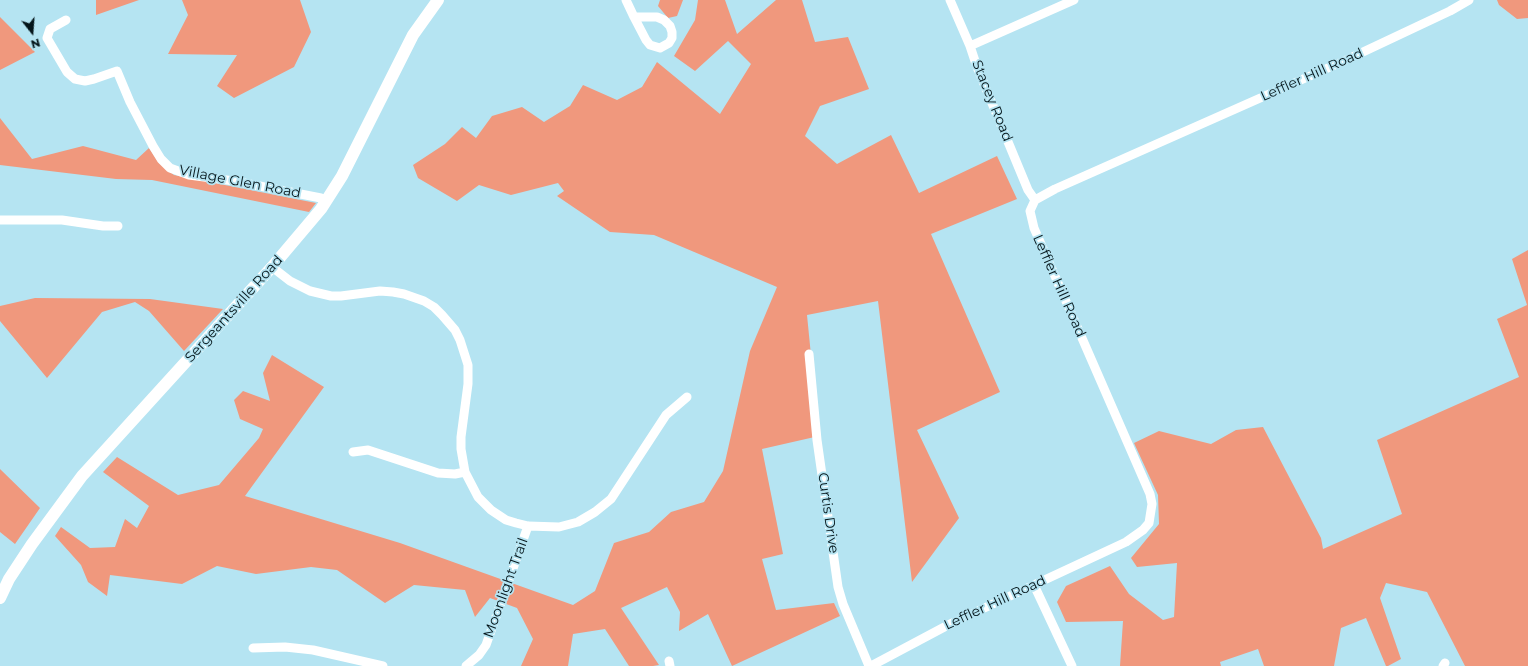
<!DOCTYPE html>
<style>
body{margin:0}
#map{position:relative;width:1528px;height:666px;overflow:hidden;background:#b5e4f2;font-family:Montserrat,sans-serif}
canvas{display:block}
.north{position:absolute;left:12px;top:12px;width:40px;height:40px;-webkit-text-stroke:3px #b5e4f2;paint-order:stroke;rotate:163deg;font-size:11px;font-weight:700;line-height:16px;text-align:center;color:#04151a}
.north::after{content:'';display:block;margin:auto;width:14px;height:18px;background:#04151a;clip-path:polygon(50% 0,100% 100%,50% 72%,0 100%)}
</style>
<div id="map">
<canvas width="1528" height="666"></canvas>
<div class="north">N</div>
</div>
<script>
const ctx = document.querySelector('canvas').getContext('2d');
ctx.lineJoin = 'round';
function fill(path, color) {
  ctx.fillStyle = color;
  ctx.fill(path, 'evenodd');
}
function poly(rows) {
  const path = new Path2D();
  for (const r of rows) {
    path.moveTo(r[0], r[1]);
    for (let i = 2; i < r.length; i += 2) path.lineTo(r[i], r[i + 1]);
  }
  return path;
}
function trace(path, color, width, dash) {
  ctx.strokeStyle = color;
  ctx.lineWidth = width;
  ctx.lineCap = dash ? 'butt' : 'round';
  ctx.setLineDash(dash || []);
  ctx.stroke(path);
}
function label(font, color, halo, rows, align = 'center') {
  ctx.font = font + ' Montserrat,sans-serif';
  ctx.lineWidth = 3.5;
  ctx.setLineDash([]);
  ctx.textBaseline = 'middle';
  ctx.strokeStyle = halo;
  ctx.fillStyle = color;
  for (const [text, x, y, turn = 0] of rows) {
    ctx.save();
    ctx.translate(x, y);
    ctx.rotate((+turn || 0) * Math.PI / 180);
    ctx.textAlign = isNaN(turn) ? turn : align;
    if (halo) ctx.strokeText(text, 0, 0);
    ctx.fillText(text, 0, 0);
    ctx.restore();
  }
}
const green = poly([
 [96,0,139,0,96,15],
 [182,0,300,0,311,32,294,67,234,98,217,86,237,55,168,54,188,15],
 [660,0,683,0,677,16,668,18,658,6],
 [698,0,725,0,737,34,776,0,802,0,815,42,848,37,869,89,820,106,805,136,837,164,891,135,919,193,997,156,1017,199,931,234,1000,392,917,430,959,518,912,582,878,301,807,315,819,436,762,449,783,554,762,559,776,610,834,603,840,616,732,666,708,614,679,631,680,612,667,587,621,608,659,665,653,666,629,666,605,629,573,634,568,666,521,666,533,639,517,608,490,598,475,617,465,590,414,585,385,603,337,570,311,567,256,574,217,566,182,584,110,575,107,596,88,582,81,565,55,536,61,527,90,548,115,547,125,519,137,528,149,506,103,472,117,457,178,495,219,485,259,438,263,429,240,419,234,400,243,391,270,401,263,373,272,355,324,387,245,496,400,543,573,605,595,591,614,543,649,532,671,512,704,502,723,471,750,351,777,287,654,235,610,232,557,196,564,191,558,183,511,195,479,185,457,201,418,178,413,165,445,144,462,127,476,138,492,116,522,107,544,122,570,106,583,85,617,100,642,87,657,62,720,114,751,64,728,41,695,71,674,56,695,20],
 [1497,0,1528,0,1528,18,1517,19,1499,5],
 [0,17,35,52,0,70],
 [0,118,32,159,83,146,136,160,149,148,159,163,174,175,316,203,309,212,152,180,116,179,0,165],
 [1528,250,1528,666,1465,666,1427,592,1386,583,1380,598,1401,659,1388,666,1386,666,1366,618,1341,628,1334,666,1264,666,1258,649,1220,662,1221,666,1120,666,1123,621,1066,622,1057,602,1066,586,1110,566,1129,594,1163,620,1174,617,1177,563,1137,567,1131,558,1159,524,1158,495,1134,443,1159,431,1211,444,1236,430,1263,427,1321,538,1323,549,1402,514,1377,440,1519,377,1497,319,1527,305,1512,259],
 [35,298,150,299,223,309,184,351,149,311,135,302,102,312,47,378,0,321,0,306],
 [0,469,40,508,15,544,0,532]
]);
const minor = poly([
 [626,0,634,17],
 [950,0,970,46,977,67,1028,190,1035,200],
 [634,17,657,17,664,20,670,26,672,32,672,38,669,43,660,48,650,45,646,40,634,17],
 [66,20,50,29,47,38,67,72,75,79,85,81,94,79,117,71,130,102,153,146,161,159,170,168,189,175,234,181,321,198,327,200],
 [970,46,1074,0],
 [0,220,62,220,103,226,118,226],
 [272,267,290,281,310,291,331,296,341,296,380,291,393,292,404,294,424,301,434,307,442,315,455,330,460,340,468,365,468,384,461,437,461,449,465,472,478,497,491,510,506,520,516,523,528,526,559,527,578,522,595,512,611,499,666,415,687,397],
 [809,354,817,440,838,587,843,604,869,666],
 [353,452,368,450,438,473,455,474,465,472],
 [1034,585,1072,666],
 [253,648,285,647,313,650,383,666],
 [669,661,670,666],
 [466,666,479,655,486,645,528,526],
 [871,666,950,624,1126,542,1143,530,1149,523,1152,504,1150,494,1034,228,1030,211,1035,200,1055,189,1346,60,1450,11,1469,0],
 [1443,666,1445,663]
]);
const major = poly([
 [0,598,9,579,32,544,82,476,272,267,321,209,342,176,413,35,438,0]
]);
const streetNames = [
 ["Leffler Hill Road",1312,75,-24],
 ["Stacey Road",992,101,68],
 ["Village Glen Road",240,182,11],
 ["Leffler Hill Road",1059,286,66],
 ["Sergeantsville Road",234,309,-48],
 ["Curtis Drive",828,513,82],
 ["Moonlight Trail",506,588,-70],
 ["Leffler Hill Road",995,603,-25]
];
fill(green, '#f0987d');
trace(minor, '#fff', 9);
trace(major, '#fff', 12);
label('14px', '#04151a', '#b5e4f2', streetNames);
</script>
